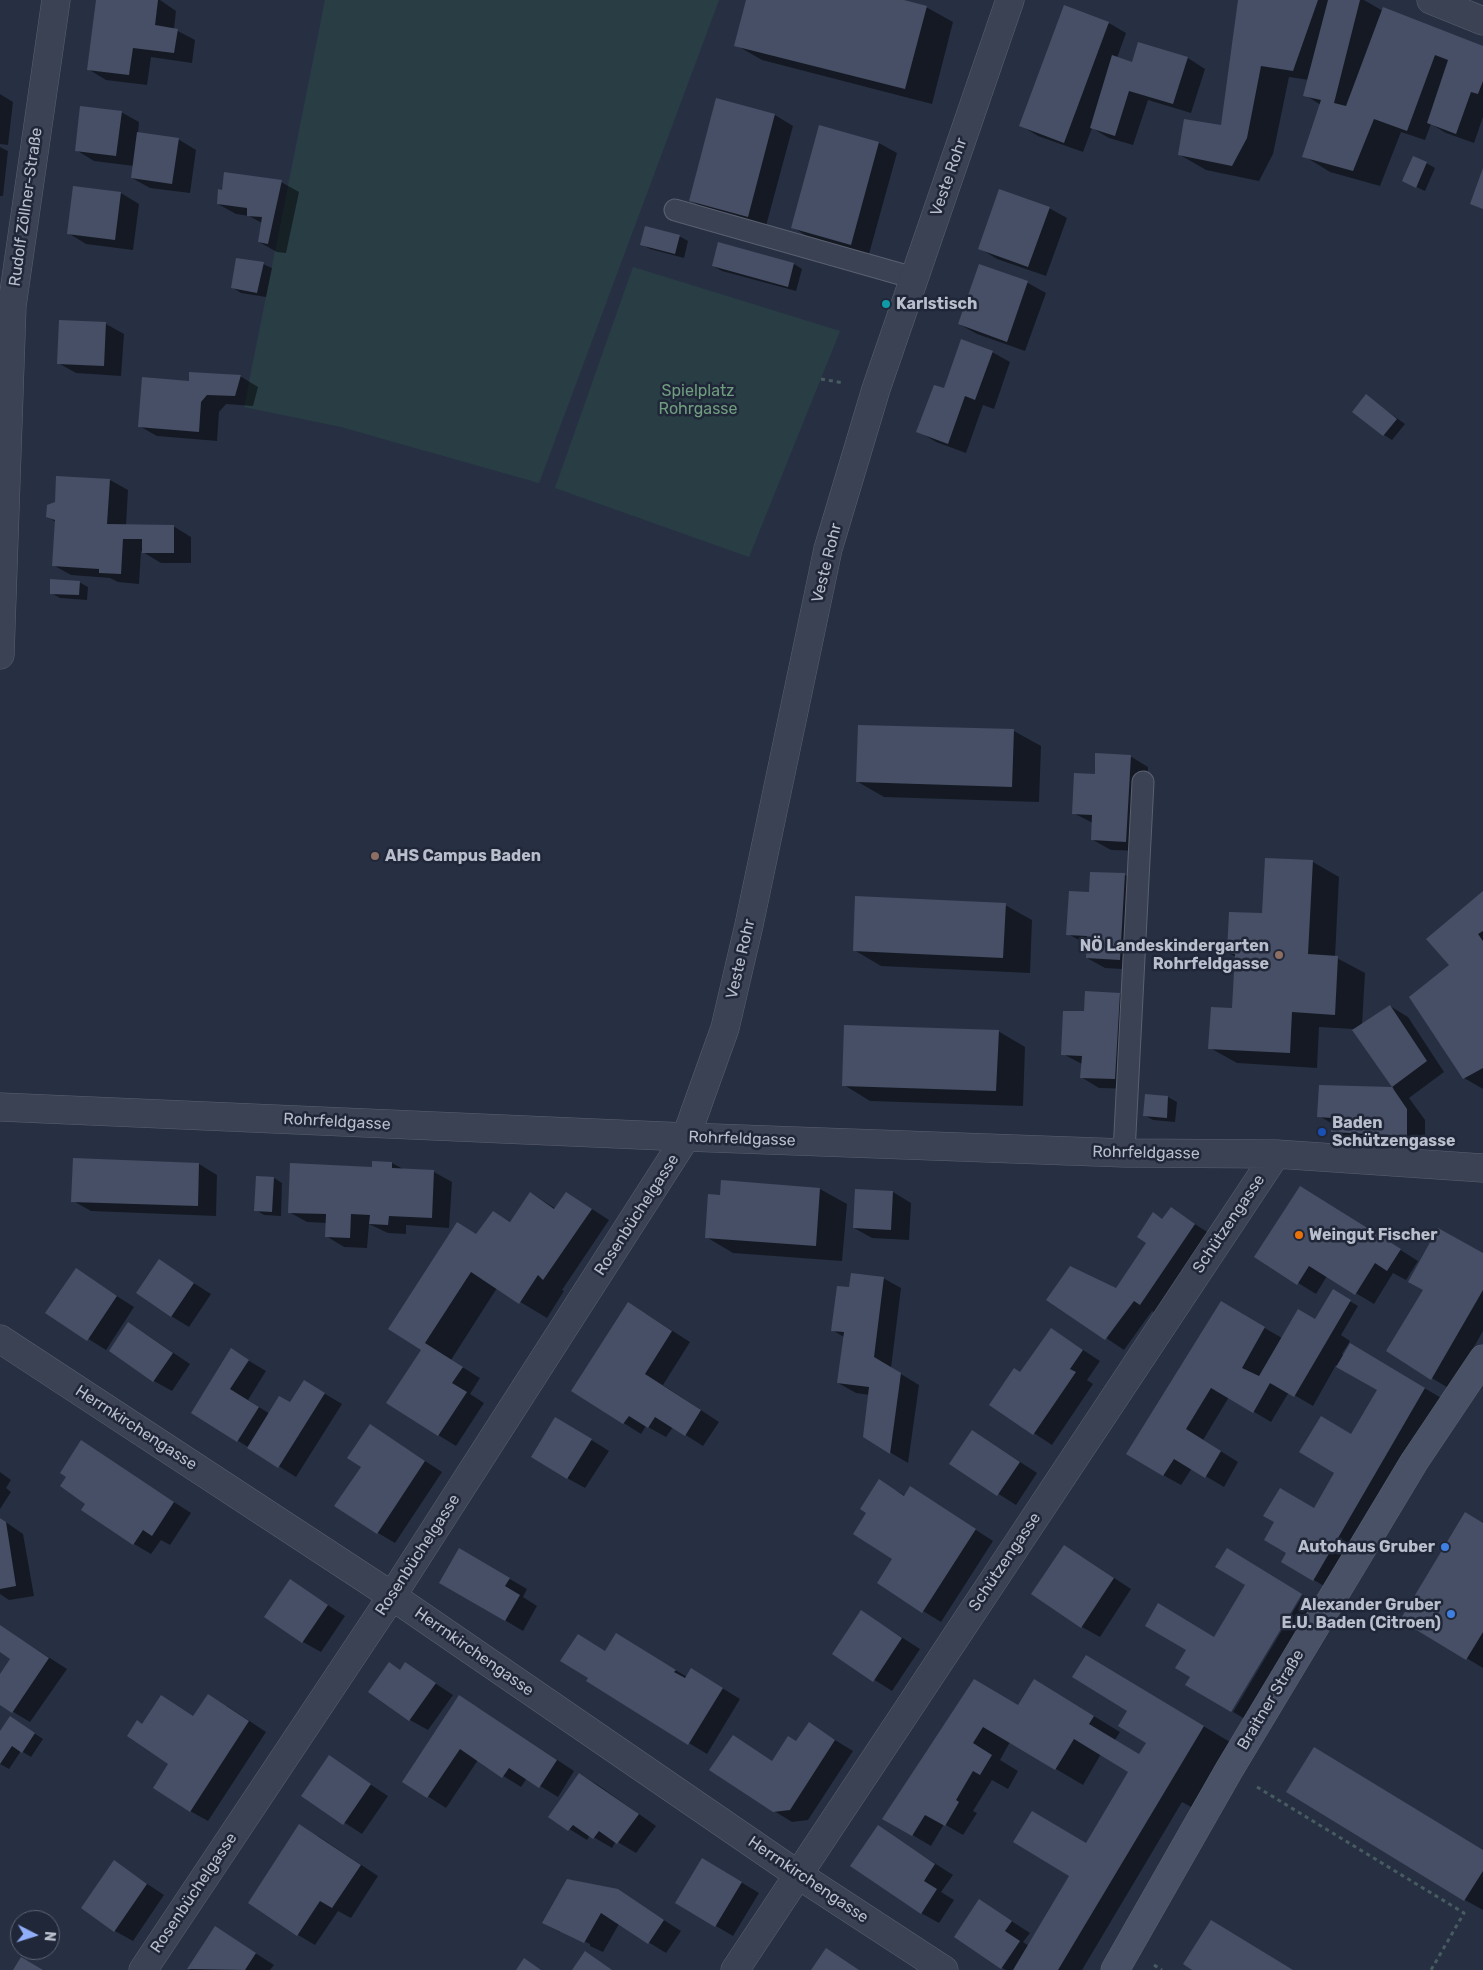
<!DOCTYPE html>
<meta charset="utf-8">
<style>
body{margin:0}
#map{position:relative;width:1483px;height:1970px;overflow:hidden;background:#273043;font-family:Rubik,sans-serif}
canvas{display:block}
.north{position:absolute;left:10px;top:1910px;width:50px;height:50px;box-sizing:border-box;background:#202738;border:1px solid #5d6373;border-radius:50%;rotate:95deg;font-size:14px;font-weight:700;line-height:20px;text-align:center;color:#b9becc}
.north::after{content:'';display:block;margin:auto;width:18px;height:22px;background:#91aef9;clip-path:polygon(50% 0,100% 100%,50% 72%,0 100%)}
</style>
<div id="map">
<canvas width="1483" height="1970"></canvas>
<div class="north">N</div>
</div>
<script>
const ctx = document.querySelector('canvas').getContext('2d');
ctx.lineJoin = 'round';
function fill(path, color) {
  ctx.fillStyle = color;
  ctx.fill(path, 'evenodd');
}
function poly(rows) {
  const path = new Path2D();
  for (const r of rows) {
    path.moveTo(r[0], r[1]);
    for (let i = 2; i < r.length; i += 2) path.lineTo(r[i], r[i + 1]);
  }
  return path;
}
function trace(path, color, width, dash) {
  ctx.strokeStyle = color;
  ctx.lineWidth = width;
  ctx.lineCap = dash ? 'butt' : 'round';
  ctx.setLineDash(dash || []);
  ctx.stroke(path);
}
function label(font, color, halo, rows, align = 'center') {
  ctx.font = font + ' Rubik,sans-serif';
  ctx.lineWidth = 5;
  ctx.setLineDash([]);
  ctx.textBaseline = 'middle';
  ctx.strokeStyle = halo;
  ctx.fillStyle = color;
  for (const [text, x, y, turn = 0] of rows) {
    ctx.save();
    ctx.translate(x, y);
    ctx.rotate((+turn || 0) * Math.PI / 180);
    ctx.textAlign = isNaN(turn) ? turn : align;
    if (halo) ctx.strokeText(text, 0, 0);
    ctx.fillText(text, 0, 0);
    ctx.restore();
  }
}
const green = poly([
 [325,0,719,0,539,483,341,427,244,407],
 [633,267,840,331,749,557,555,488]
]);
const shadow = poly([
 [98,0,160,0,176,11,174,29,195,40,192,63,151,57,147,85,106,80,88,69],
 [747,0,899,0,926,7,953,22,932,104,762,60,736,45],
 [1239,0,1364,0,1383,11,1483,48,1483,117,1474,143,1446,133,1431,124,1425,140,1401,132,1380,186,1330,172,1304,156,1321,105,1305,95,1309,80,1289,77,1273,154,1259,181,1206,170,1180,155,1222,127],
 [1109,23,1126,33,1117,58,1133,63,1188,58,1205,69,1191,113,1148,100,1133,145,1109,138,1092,128,1083,152,1038,136,1020,125],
 [0,94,13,102,8,145,0,144],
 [717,99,775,115,793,126,766,226,708,211,690,200],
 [121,112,139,122,138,134,178,139,196,150,190,193,150,188,132,178,134,166,94,161,76,150],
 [820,127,879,143,897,153,869,254,810,238,792,227],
 [0,147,8,151,3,196,0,196],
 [1426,163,1435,168,1425,191,1412,185],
 [281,182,299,192,286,253,277,252,259,242,262,223,249,216,236,214,218,204,223,191],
 [74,187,121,193,139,204,133,250,86,244,68,233],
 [1049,208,1067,218,1046,276,997,259,979,248],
 [679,236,688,241,684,258,650,249,641,244],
 [263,264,272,268,266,297,241,293,233,288],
 [794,264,802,269,796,291,722,271,713,266],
 [980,265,1028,283,1046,293,1025,351,977,334,959,324],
 [60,321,106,324,124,334,121,376,76,373,58,363],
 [992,352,1010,362,994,409,983,405,966,453,936,442,918,431,944,390],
 [240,376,258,387,253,406,226,404,219,412,217,441,157,436,139,426,190,382],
 [1366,396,1405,424,1392,440,1384,435],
 [110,480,128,490,126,526,173,526,191,537,191,563,161,563,141,551,139,584,118,582,110,578,71,575,53,565,56,522,48,517],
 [79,582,88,587,87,600,60,598,51,593],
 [1014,731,1041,746,1039,802,884,797,858,782],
 [1130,756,1148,767,1144,851,1111,850,1093,840,1093,823,1073,813,1096,775],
 [1313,862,1339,877,1335,957,1365,973,1362,1025,1390,1006,1408,1017,1444,1072,1409,1098,1425,1120,1425,1145,1350,1142,1332,1132,1333,1124,1319,1116,1320,1086,1394,1089,1353,1029,1319,1027,1317,1068,1237,1063,1210,1048,1233,1010,1236,957,1228,953],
 [1125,875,1143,885,1138,970,1105,968,1087,958,1088,945,1068,934],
 [1483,893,1483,1089,1464,1078,1450,965],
 [1005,905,1032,920,1030,973,881,966,854,950],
 [1120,994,1138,1005,1133,1089,1099,1088,1081,1077,1082,1064,1063,1054,1085,1013],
 [998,1031,1025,1047,1023,1106,870,1101,844,1085],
 [1146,1096,1168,1097,1177,1102,1175,1122,1153,1120,1144,1115],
 [392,1163,405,1170,434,1172,452,1182,449,1228,406,1225,406,1234,388,1233,369,1224,367,1248,344,1247,326,1236,327,1223,307,1222,289,1212,373,1169],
 [199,1164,217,1175,216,1216,91,1211,73,1201],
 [274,1178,282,1183,281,1216,264,1215,256,1210],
 [820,1189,847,1204,842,1261,733,1253,706,1237,721,1196],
 [893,1192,911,1203,909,1240,872,1238,854,1228],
 [531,1193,556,1209,567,1193,609,1220,562,1290,564,1291,547,1318,497,1288,451,1360,480,1378,470,1394,484,1403,456,1446,438,1435,422,1350,390,1328,477,1235,493,1212,511,1222],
 [1318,1198,1418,1261,1406,1280,1393,1273,1374,1304,1327,1276,1316,1294,1256,1257],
 [1171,1209,1212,1235,1158,1315,1152,1311,1124,1350,1048,1299,1116,1289],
 [1483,1255,1483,1331,1450,1389,1387,1351],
 [159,1261,211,1294,189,1327,171,1316],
 [76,1270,134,1307,106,1350,47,1313],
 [883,1278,901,1288,891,1368,919,1385,908,1463,864,1437,870,1395,856,1393,838,1383,844,1337,832,1330,850,1289],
 [1333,1291,1358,1306,1341,1335,1350,1341,1342,1354,1344,1356,1351,1345,1443,1399,1331,1590,1283,1562,1336,1473,1352,1435,1378,1390,1336,1365,1313,1406,1289,1392,1271,1422,1229,1397,1203,1440,1238,1462,1224,1487,1192,1468,1181,1485,1163,1475,1221,1303,1282,1338,1316,1321],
 [646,1314,690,1342,663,1385,719,1422,703,1446,673,1427,666,1437,646,1426,641,1434,573,1391],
 [129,1323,190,1364,172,1391,154,1381],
 [1051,1329,1100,1361,1087,1380,1093,1384,1052,1445,991,1405,1021,1373],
 [231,1350,266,1371,248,1400,270,1414,322,1392,342,1404,296,1477,192,1412],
 [370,1425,442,1472,395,1543,378,1533,362,1467],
 [574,1429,609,1451,585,1488,567,1478],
 [973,1431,1037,1473,1016,1505,951,1464],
 [81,1442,191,1513,170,1545,161,1540,151,1554,134,1544,87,1503,68,1477],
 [0,1472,11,1480,6,1488,11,1492,0,1509],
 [910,1487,993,1541,941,1622,923,1611,897,1491,905,1496],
 [0,1518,23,1534,34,1596,9,1600,0,1594],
 [1483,1524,1483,1668,1402,1619],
 [460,1550,527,1589,523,1597,537,1606,523,1631,441,1582],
 [1082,1557,1131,1589,1100,1637,1082,1627],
 [290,1581,345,1616,321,1652,303,1642],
 [1303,1595,1319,1605,1250,1722,1233,1712],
 [862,1612,920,1649,892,1691,834,1654],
 [0,1626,67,1669,30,1722,0,1704,0,1677,12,1659,0,1651],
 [634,1645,687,1677,709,1680,740,1699,707,1754,587,1681,605,1652],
 [406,1664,453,1695,428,1730,410,1720,401,1671],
 [1113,1672,1230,1742,1191,1807,1182,1802,1082,1970,1006,1970,1002,1968,979,1900,1030,1933,1023,1942,1029,1946,1130,1771,1101,1754,1083,1785,1010,1742,1000,1760,1018,1771,1008,1789,992,1780,973,1811,977,1813,963,1835,944,1824,931,1846,884,1818,930,1746,1019,1707,1061,1696,1120,1732,1115,1740,1140,1755,1148,1743,1129,1710],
 [161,1697,194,1717,227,1706,266,1732,208,1821,190,1811,170,1764,143,1725],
 [477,1707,574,1771,558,1797,527,1778,521,1787,478,1760,446,1808,404,1781],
 [19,1723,43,1739,31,1757,21,1751,9,1769,0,1764,0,1733],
 [809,1724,853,1751,808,1820,792,1822,774,1811,773,1762,797,1743],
 [329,1757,388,1796,362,1834,302,1795],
 [580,1774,598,1785,656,1826,636,1853,616,1841,612,1848,590,1835,587,1840,550,1817],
 [1288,1792,1483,1850,1483,1910,1465,1900],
 [878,1827,953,1875,941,1892,954,1900,939,1923,921,1913],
 [318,1836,378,1876,351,1918,338,1911,315,1945,298,1935],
 [114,1862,164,1895,133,1941,115,1931],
 [721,1870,759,1893,733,1936,716,1926],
 [617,1890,681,1931,666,1953,619,1924,603,1952,590,1946,590,1944,560,1930,560,1932,543,1923],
 [216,1928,274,1965,270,1970,191,1970,189,1969]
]);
const building = poly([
 [96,0,158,0,155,25,178,29,174,53,133,48,129,75,87,70],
 [746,0,904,0,927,6,905,89,734,46],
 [1238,0,1318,0,1293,71,1261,66,1247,138,1232,166,1178,155,1184,119,1221,125],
 [1328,0,1360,0,1334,103,1346,106,1383,7,1483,46,1483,81,1478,94,1471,92,1456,134,1427,123,1448,60,1435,55,1407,131,1374,119,1353,171,1302,157,1321,100,1303,96],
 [1064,5,1109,22,1064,143,1019,126],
 [1138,42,1188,57,1173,104,1129,91,1115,136,1090,128,1112,55,1132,62],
 [716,98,775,114,748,217,689,201],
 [80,106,122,111,116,156,75,151],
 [819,125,879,142,851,245,791,228],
 [137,132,179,138,172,184,131,178],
 [1413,156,1427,162,1416,188,1402,181],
 [1483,168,1483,209,1470,204],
 [224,172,282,180,268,244,258,242,262,217,247,216,247,208,217,204,218,189,222,190],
 [73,186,121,192,115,240,67,234],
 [999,189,1050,207,1028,267,978,249],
 [645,226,680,235,675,254,640,245],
 [718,242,794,263,788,287,712,266],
 [236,258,264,262,257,293,231,288],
 [979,264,1028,281,1007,342,958,324],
 [59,320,106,322,104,366,57,364],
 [961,339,993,351,975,400,965,396,948,444,916,432,934,385,944,388],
 [189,372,241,375,235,396,207,395,201,402,199,432,138,427,142,377,189,381],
 [1366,394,1397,419,1383,436,1352,412],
 [56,476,110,479,107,524,174,525,174,553,142,553,142,539,123,539,121,574,99,573,99,569,52,566,55,520,46,517,47,505,55,502],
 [50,579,80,581,79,595,50,594],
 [858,725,1014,729,1012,787,856,782],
 [1095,753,1131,755,1126,842,1091,840,1092,815,1072,814,1074,773,1095,774],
 [1265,858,1313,860,1308,954,1338,956,1335,1015,1292,1012,1290,1053,1208,1049,1211,1007,1232,1008,1235,954,1227,953,1229,912,1262,913],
 [1090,872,1125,873,1120,960,1086,958,1087,936,1066,935,1069,891,1089,892],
 [1483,891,1483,931,1478,934,1483,941,1483,1068,1463,1079,1409,997,1449,965,1426,939],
 [855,896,1006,903,1003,958,853,951],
 [1085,991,1120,993,1115,1079,1080,1078,1082,1056,1061,1055,1063,1011,1084,1011],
 [1390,1005,1427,1061,1392,1087,1352,1030],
 [844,1025,999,1030,996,1091,842,1086],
 [1319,1085,1392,1087,1407,1109,1407,1136,1331,1132,1332,1118,1317,1117],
 [1145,1094,1168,1096,1167,1118,1143,1116],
 [73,1158,199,1163,198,1206,71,1202],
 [372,1161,392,1162,392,1168,434,1170,432,1218,389,1216,388,1225,369,1224,370,1215,351,1214,350,1238,325,1237,326,1214,288,1213,290,1163,372,1167],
 [256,1176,274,1177,272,1212,254,1211],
 [721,1180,820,1188,816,1246,705,1238,708,1194,720,1195],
 [1300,1186,1401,1249,1387,1271,1375,1263,1355,1295,1309,1266,1297,1285,1254,1257],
 [855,1189,893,1191,891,1230,853,1228],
 [530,1192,554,1209,566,1192,592,1209,543,1280,538,1275,519,1304,471,1272,425,1343,463,1367,452,1383,467,1392,438,1436,386,1403,421,1350,388,1329,457,1222,476,1234,493,1211,510,1222],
 [1171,1207,1195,1224,1140,1305,1134,1301,1105,1340,1046,1300,1070,1266,1116,1288,1146,1243,1137,1237,1153,1212,1162,1219],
 [1438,1228,1483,1253,1483,1290,1431,1380,1386,1351,1423,1290,1408,1282],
 [159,1259,194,1283,171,1317,136,1293],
 [76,1268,117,1296,87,1341,45,1313],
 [851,1273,884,1277,874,1357,901,1373,890,1454,863,1437,869,1387,837,1383,844,1332,831,1331,837,1286,849,1287],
 [1333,1289,1351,1300,1294,1397,1270,1383,1253,1413,1211,1388,1186,1429,1221,1451,1205,1478,1174,1459,1163,1476,1126,1454,1221,1301,1265,1327,1242,1368,1259,1376,1298,1309,1315,1319],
 [628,1302,672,1331,645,1374,701,1410,685,1436,655,1417,648,1428,629,1416,623,1424,571,1391],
 [128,1322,173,1353,153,1382,109,1351],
 [1051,1328,1083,1350,1070,1369,1076,1372,1033,1435,989,1405,1014,1368,1020,1372],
 [1350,1343,1425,1388,1313,1581,1281,1562,1286,1553,1264,1540,1274,1522,1263,1516,1280,1488,1314,1508,1334,1473,1299,1452,1321,1416,1351,1434,1377,1390,1336,1367],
 [231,1348,249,1360,230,1389,259,1407,237,1442,191,1413],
 [304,1380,325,1393,278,1468,247,1448,279,1396,290,1402],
 [555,1417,592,1439,567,1479,531,1457],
 [370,1424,425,1461,377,1534,334,1506,361,1467,347,1458],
 [972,1430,1020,1462,997,1496,949,1464],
 [81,1440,174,1502,152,1536,143,1530,133,1545,81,1510,85,1504,60,1486,66,1477,60,1473],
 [879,1479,904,1496,910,1486,976,1529,922,1613,877,1583,892,1559,853,1534,866,1513,860,1509],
 [1465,1512,1483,1523,1483,1632,1466,1660,1400,1620],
 [0,1518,6,1522,16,1586,0,1589],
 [1064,1545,1114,1578,1081,1628,1031,1594],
 [459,1548,510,1578,505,1586,520,1595,505,1621,439,1583],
 [1227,1548,1302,1594,1231,1712,1185,1685,1190,1677,1175,1668,1186,1650,1145,1626,1158,1603,1214,1637,1245,1585,1215,1567],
 [290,1579,328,1605,302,1643,264,1617],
 [861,1610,902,1638,873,1682,832,1654],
 [0,1625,49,1658,12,1713,0,1705,0,1674,10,1659,0,1652],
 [616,1633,676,1670,674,1672,685,1678,691,1668,723,1688,688,1745,586,1681,588,1678,560,1661,578,1634,605,1651],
 [1086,1655,1204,1726,1058,1970,1013,1970,1069,1876,1013,1842,1032,1811,1086,1843,1128,1772,1074,1739,1055,1770,983,1727,973,1743,992,1755,980,1775,973,1771,956,1800,959,1802,945,1826,925,1815,912,1836,882,1819,974,1679,1018,1705,1034,1679,1094,1716,1089,1724,1139,1754,1146,1743,1118,1726,1127,1711,1072,1677],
 [389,1662,400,1670,405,1662,436,1683,409,1721,368,1692],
 [208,1694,249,1721,190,1812,153,1788,168,1764,127,1736,137,1720,142,1724,161,1695,193,1716],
 [459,1695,557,1760,539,1788,509,1768,502,1778,460,1749,427,1798,402,1782],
 [10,1716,35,1733,22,1753,12,1746,0,1764,0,1731],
 [809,1722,835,1740,790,1810,773,1812,709,1770,733,1735,772,1761,788,1736,796,1741],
 [1314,1747,1483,1850,1483,1871,1464,1901,1286,1792],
 [329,1755,371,1784,343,1825,301,1796],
 [579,1773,639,1814,617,1844,599,1831,593,1839,573,1825,568,1831,548,1817],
 [299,1824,361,1865,332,1908,320,1901,297,1936,248,1903],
 [878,1825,935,1864,924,1881,937,1889,921,1914,850,1866],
 [702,1858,742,1882,715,1927,675,1903],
 [114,1860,147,1884,114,1932,81,1908],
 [567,1879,618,1889,664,1920,648,1944,601,1913,584,1943,542,1923],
 [979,1899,1012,1921,1005,1931,1020,1941,1001,1969,954,1937],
 [1211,1920,1293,1970,1192,1970,1183,1964],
 [215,1926,256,1953,245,1970,187,1969],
 [826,1948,859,1970,811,1970],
 [585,1951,612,1970,572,1970],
 [21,1957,43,1970,13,1970],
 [524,1958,541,1970,516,1970]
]);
const path = poly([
 [821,379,844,383],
 [1257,1787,1464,1913,1431,1970],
 [1154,1965,1162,1970]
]);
const service = poly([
 [675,210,914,278],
 [1124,1153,1143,782]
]);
const minor = poly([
 [1431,0,1483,21],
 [0,655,12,306,56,0],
 [0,1107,686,1137,1124,1153,1276,1154,1483,1168],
 [0,1339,392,1596,797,1874,944,1970],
 [143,1970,392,1596,686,1137,725,1028,749,925,828,549,876,389,1010,0],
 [735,1970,1276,1154]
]);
const secondary = poly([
 [1115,1970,1229,1770,1414,1462,1483,1359]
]);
const markers = [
 [886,304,5,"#0f9aa8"],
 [375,856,5,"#8d6e63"],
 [1279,955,5,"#8d6e63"],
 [1322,1132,5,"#1a4fb4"],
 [1299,1235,5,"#e8710a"],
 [1445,1547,5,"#3f7fe0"],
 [1451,1614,5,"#3f7fe0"]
];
const streetNames = [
 ["Veste Rohr",949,177,-71],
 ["Rudolf Zöllner-Straße",26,207,-82],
 ["Veste Rohr",827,563,-76],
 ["Veste Rohr",741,959,-77],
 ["Rohrfeldgasse",337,1122,3],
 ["Rohrfeldgasse",742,1139,2],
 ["Rohrfeldgasse",1146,1153,1],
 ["Rosenbüchelgasse",637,1215,-57],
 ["Schützengasse",1229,1224,-56],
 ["Herrnkirchengasse",136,1428,33],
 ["Rosenbüchelgasse",418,1555,-57],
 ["Schützengasse",1005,1562,-56],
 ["Herrnkirchengasse",474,1652,35],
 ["Braitner Straße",1271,1700,-59],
 ["Herrnkirchengasse",808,1880,34],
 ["Rosenbüchelgasse",194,1893,-56]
];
const poiNames = [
 ["Karlstisch",896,304],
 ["AHS Campus Baden",385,856],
 ["NÖ Landeskindergarten",1269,946,"right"],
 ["Rohrfeldgasse",1269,964,"right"],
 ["Baden",1332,1123],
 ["Schützengasse",1332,1141],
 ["Weingut Fischer",1309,1235],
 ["Autohaus Gruber",1435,1547,"right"],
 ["Alexander Gruber",1441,1605,"right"],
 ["E.U. Baden (Citroen)",1441,1623,"right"]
];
const parkNames = [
 ["Spielplatz",698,391],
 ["Rohrgasse",698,409]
];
fill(green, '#293e44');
fill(shadow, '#0007');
fill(building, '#464f65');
trace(service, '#5a6070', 23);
trace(minor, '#5a6070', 29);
trace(secondary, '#5a6070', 29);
trace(path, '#475b60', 3, [4, 4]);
trace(service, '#3b4253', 21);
trace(minor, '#3b4253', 28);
trace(secondary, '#495166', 28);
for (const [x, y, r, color] of markers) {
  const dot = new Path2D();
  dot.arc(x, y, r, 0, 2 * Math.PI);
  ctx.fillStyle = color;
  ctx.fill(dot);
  trace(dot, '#202738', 2);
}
label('16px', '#b9becc', '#202738', streetNames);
label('bold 16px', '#b9becc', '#202738', poiNames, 'left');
label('16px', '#709d7f', '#202738', parkNames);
</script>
